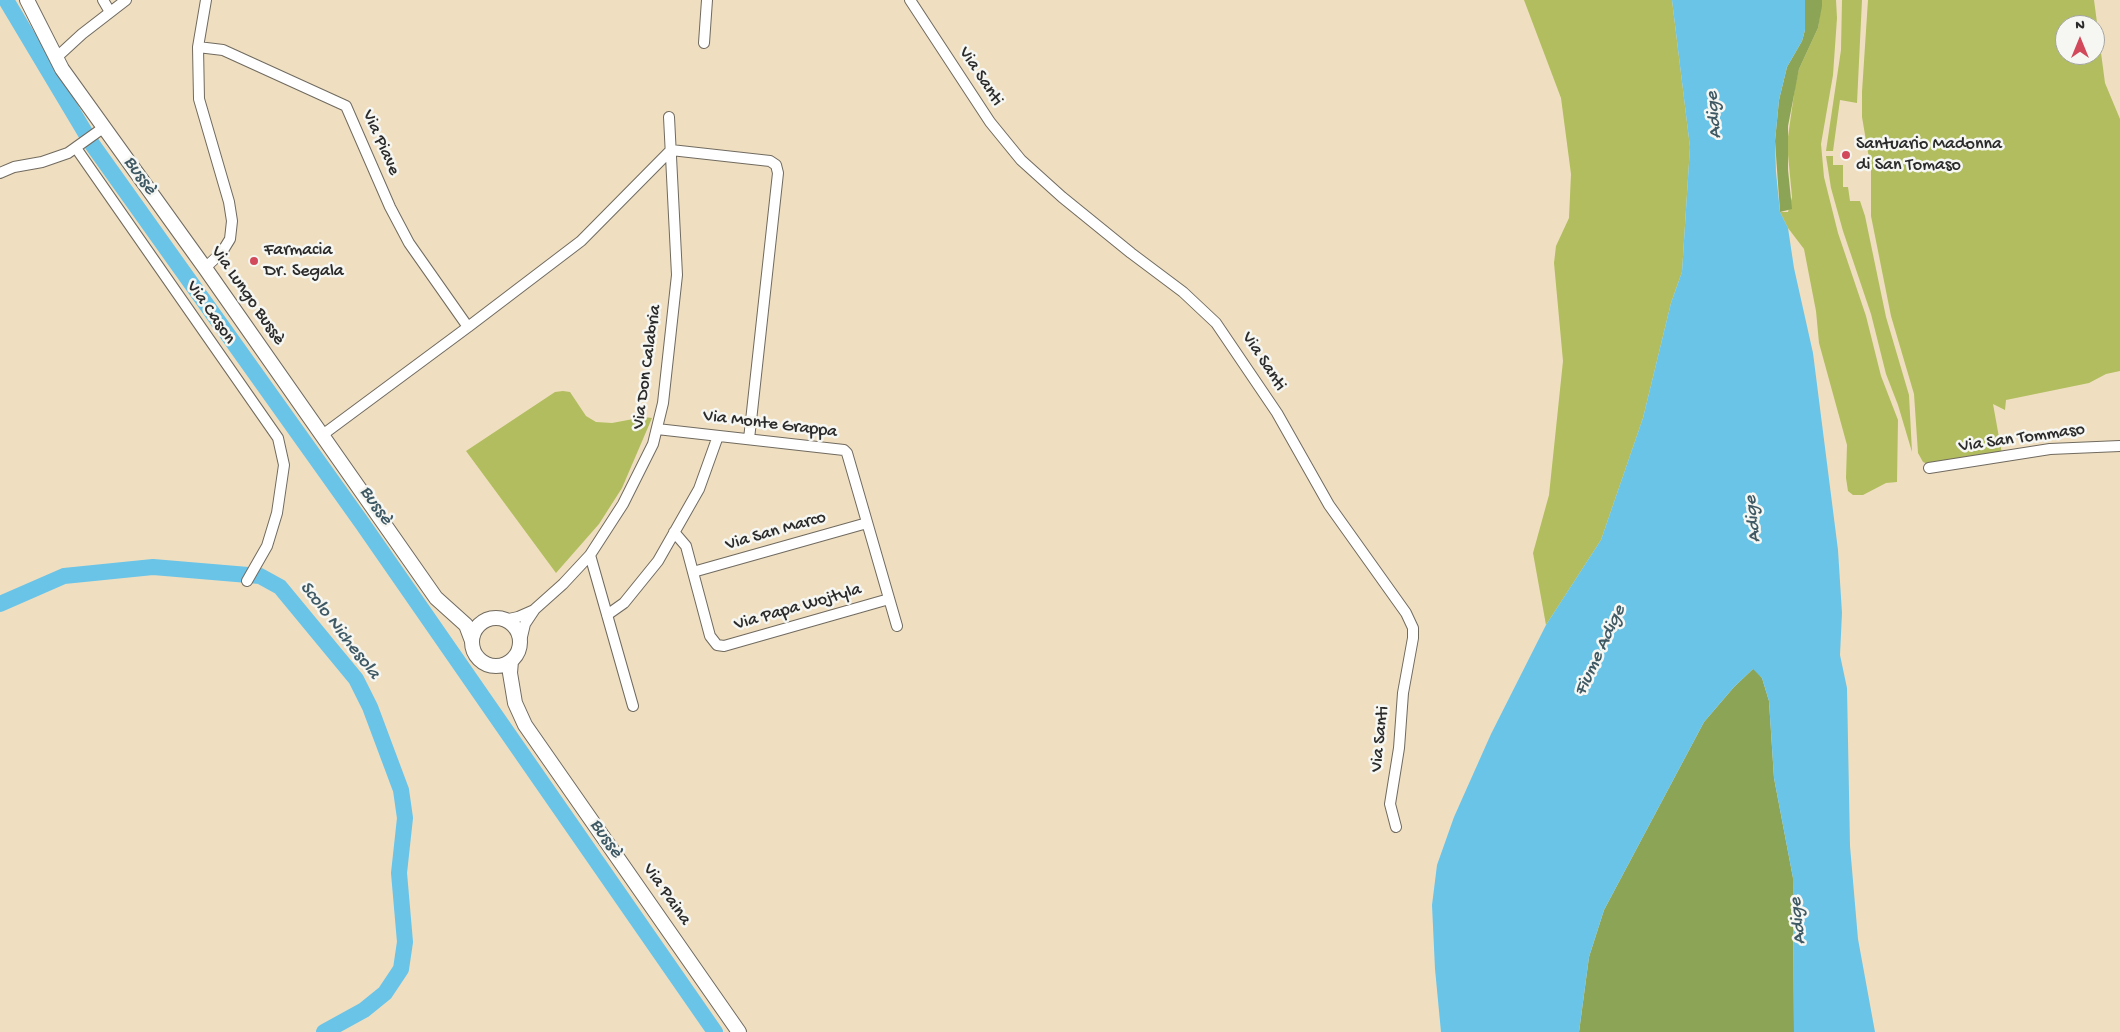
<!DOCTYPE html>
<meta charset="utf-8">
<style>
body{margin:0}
#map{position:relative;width:2120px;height:1032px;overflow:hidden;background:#efdfc0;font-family:"Gochi Hand",sans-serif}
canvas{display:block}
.north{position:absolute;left:2055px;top:15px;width:50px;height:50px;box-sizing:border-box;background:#f6f6f2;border:1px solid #a5a5a2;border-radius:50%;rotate:0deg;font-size:14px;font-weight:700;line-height:20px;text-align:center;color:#2b2b2b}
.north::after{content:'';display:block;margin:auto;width:18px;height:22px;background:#d1495b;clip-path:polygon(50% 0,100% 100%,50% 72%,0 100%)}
</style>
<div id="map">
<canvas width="2120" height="1032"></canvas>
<div class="north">N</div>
</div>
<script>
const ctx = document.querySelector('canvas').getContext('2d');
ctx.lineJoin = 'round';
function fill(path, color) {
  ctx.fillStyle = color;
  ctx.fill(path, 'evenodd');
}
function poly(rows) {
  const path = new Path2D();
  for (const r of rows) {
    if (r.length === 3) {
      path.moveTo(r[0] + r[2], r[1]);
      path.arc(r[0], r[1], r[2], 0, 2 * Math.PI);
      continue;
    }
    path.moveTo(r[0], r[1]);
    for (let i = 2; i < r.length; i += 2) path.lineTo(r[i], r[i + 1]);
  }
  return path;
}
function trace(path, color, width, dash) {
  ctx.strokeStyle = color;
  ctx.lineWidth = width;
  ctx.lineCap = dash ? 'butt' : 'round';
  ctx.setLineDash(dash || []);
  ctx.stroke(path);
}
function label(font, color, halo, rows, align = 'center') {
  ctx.font = font + ' "Gochi Hand",sans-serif';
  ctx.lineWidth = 5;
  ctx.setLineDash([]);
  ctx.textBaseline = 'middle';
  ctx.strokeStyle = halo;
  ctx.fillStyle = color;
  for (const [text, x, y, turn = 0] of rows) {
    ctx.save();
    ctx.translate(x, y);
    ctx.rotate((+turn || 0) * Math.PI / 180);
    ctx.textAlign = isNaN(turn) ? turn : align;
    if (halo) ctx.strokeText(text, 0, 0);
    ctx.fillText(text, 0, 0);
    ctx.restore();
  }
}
const green = poly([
 [1524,0,1672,0,1690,147,1682,272,1671,303,1643,418,1601,540,1546,625,1533,553,1549,495,1563,361,1554,263,1556,246,1569,218,1571,174,1561,98],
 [1822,0,1836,0,1837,18,1833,75,1821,144,1824,177,1838,233,1866,316,1881,376,1898,420,1897,482,1886,483,1863,495,1853,495,1848,491,1846,478,1847,445,1819,343,1816,311,1804,249,1788,228,1780,212,1788,212,1792,197,1787,144,1795,87,1799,69,1818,28],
 [1842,0,1862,0,1857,103,1840,100,1833,151,1826,151,1841,50],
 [1868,0,2094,0,2105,83,2120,119,2120,371,2106,374,2089,383,2006,400,2005,410,1993,404,2002,454,1930,465,1923,462,1918,453,1914,394,1891,316,1871,216,1871,170,1862,117,1862,92],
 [2065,25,2095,25,2095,55,2065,55],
 [1826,156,1833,156,1833,165,1843,165,1843,187,1848,187,1850,201,1860,201,1865,216,1886,317,1909,395,1912,452,1898,405,1886,374,1871,314,1843,231,1831,188],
 [563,391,570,392,586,416,596,422,612,423,644,417,652,418,622,488,599,524,556,573,466,451,555,392]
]);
const forest = poly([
 [1805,0,1822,0,1822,6,1818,28,1799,69,1788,126,1788,170,1792,209,1780,212,1775,141,1779,100,1787,67,1802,41,1805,30],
 [1754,668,1762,678,1769,701,1774,778,1793,878,1794,1032,1579,1032,1589,957,1604,910,1704,722,1734,687]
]);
const water = poly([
 [1672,0,1805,0,1805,30,1802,41,1787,67,1779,100,1775,141,1776,172,1780,212,1788,228,1794,268,1813,353,1838,550,1842,613,1840,655,1847,688,1850,846,1858,939,1875,1032,1794,1032,1793,878,1774,778,1769,701,1762,678,1753,669,1734,687,1704,722,1604,910,1589,957,1579,1032,1441,1032,1435,969,1432,905,1437,865,1454,817,1491,734,1546,625,1601,540,1643,418,1671,303,1682,272,1690,147]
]);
const river = poly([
 [6,0,92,144,362,523,715,1032],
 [0,604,64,576,153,567,260,576,280,587,356,679,370,707,401,790,405,818,399,873,405,942,401,969,385,993,364,1010,324,1032]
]);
const minor = poly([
 [103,0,110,12],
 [910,0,990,122,1021,160,1062,197,1131,253,1183,292,1216,323,1277,413,1329,505,1406,613,1413,628,1413,638,1403,693,1399,748,1390,804,1396,827],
 [704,43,707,0],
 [198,47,223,50,346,106,390,207,409,243,468,327,321,436],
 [57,57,82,34,126,0],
 [76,148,278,438,284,465,277,513,267,546,247,581],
 [0,173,14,167,42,162,68,153,103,128],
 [205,268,222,252,230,239,232,221,229,202,199,99,198,47,206,0],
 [468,327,581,241,671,150,770,161,776,165,778,173,749,439],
 [657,429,844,450,847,453,897,626],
 [1929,468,2050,449,2120,446],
 [674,532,686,546,710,636,717,645,724,646,889,599],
 [590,555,633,706],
 [693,572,867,523],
 [607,615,624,603,658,561,699,489,718,436],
 [504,620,518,617,534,610],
 [521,641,525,624,535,609,563,584,590,555,623,504,653,444,663,403,677,275,669,117]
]);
const major = poly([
 [27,0,62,69,205,268,436,598,466,625,472,641],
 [496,642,24],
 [511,661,510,673,515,703,525,725,739,1032]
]);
const markers = [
 [1846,155,5,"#d1495b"],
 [254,261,5,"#d1495b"]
];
const streetNames = [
 ["Via Santi",980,77,57],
 ["Via Piave",380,143,66],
 ["Via Lungo Bussè",247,296,55],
 ["Via Cason",210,313,55],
 ["Via Santi",1263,362,57],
 ["Via Don Calabria",648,367,-82],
 ["Via Monte Grappa",770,425,7],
 ["Via San Tommaso",2022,439,-8],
 ["Via San Marco",776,532,-16],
 ["Via Papa Wojtyla",798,608,-16],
 ["Via Santi",1381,739,-84],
 ["Via Paina",666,895,55]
];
const poiNames = [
 ["Santuario Madonna",1856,145],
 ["di San Tomaso",1856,166],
 ["Farmacia",264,251],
 ["Dr. Segala",264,272]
];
const waterNames = [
 ["Adige",1715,115,-95],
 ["Bussè",139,176,54],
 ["Bussè",375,506,55],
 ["Adige",1754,519,-96],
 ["Scolo Nichesola",339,631,52],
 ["Fiume Adige",1601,651,-65],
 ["Bussè",605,839,55],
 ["Adige",1799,921,-96]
];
fill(green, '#b1bd5e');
fill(forest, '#8ca455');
fill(water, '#6ac4e8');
trace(river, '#6ac4e8', 16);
trace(minor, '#706a5f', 12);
trace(major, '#706a5f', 16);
trace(minor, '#fff', 10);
trace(major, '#fff', 14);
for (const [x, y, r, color] of markers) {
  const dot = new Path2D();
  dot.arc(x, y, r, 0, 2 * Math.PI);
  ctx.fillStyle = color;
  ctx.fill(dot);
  trace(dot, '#f6f6f2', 2);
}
label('18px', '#2b2b2b', '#f6f6f2', streetNames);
label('18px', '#2b2b2b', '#f6f6f2', poiNames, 'left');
label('italic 19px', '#3e5964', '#f6f6f2', waterNames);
</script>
